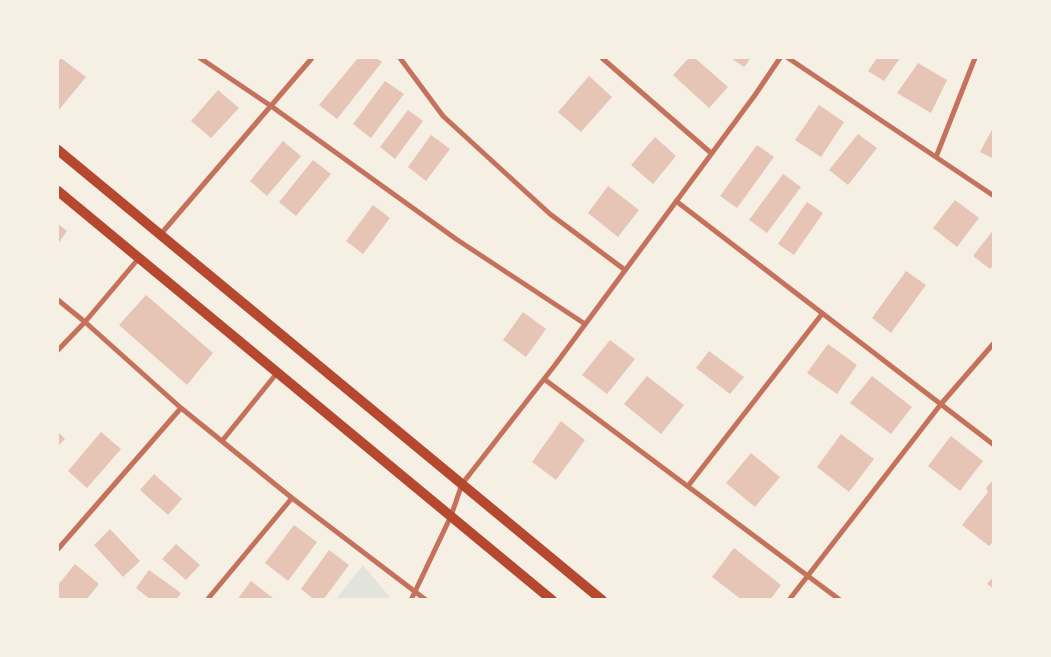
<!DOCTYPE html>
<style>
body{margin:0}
#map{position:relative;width:1051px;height:657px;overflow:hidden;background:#f6efe4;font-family:"Fira Sans",sans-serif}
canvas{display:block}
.frame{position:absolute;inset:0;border:59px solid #f6efe4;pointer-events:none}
</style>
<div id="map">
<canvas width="1051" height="657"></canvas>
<div class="frame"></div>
</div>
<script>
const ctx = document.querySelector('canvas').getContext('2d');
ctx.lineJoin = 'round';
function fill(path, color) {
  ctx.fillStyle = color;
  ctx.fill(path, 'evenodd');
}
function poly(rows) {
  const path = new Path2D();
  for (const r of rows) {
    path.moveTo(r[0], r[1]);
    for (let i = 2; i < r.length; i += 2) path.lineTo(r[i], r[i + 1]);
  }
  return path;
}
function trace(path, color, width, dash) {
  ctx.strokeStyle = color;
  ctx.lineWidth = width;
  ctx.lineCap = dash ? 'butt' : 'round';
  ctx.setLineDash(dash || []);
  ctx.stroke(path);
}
const green = poly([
 [363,565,389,596,388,599,336,599]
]);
const building = poly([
 [61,58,86,77,58,111,58,62],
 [358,58,376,58,382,62,337,119,319,105],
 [689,58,695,58,728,87,709,108,673,75],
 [731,58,751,58,744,67],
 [877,58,900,58,884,81,868,71],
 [918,63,947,80,931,113,897,93],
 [589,76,612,97,581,132,558,112],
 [385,81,404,94,371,138,353,124],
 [218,90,239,108,211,138,191,121],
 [819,105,844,122,821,157,795,140],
 [408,110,423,121,395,159,380,147],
 [994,126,994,159,980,152],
 [858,134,877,148,848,185,829,170],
 [431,135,450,149,426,181,408,167],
 [655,137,676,156,653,184,631,165],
 [283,141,301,156,267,196,250,181],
 [757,145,774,157,737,208,720,196],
 [313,160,331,174,296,216,279,202],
 [783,174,801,187,767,233,749,220],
 [608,186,639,210,618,237,588,213],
 [955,200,979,218,957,247,933,228],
 [807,202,823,213,794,255,778,244],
 [373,205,390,218,363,254,346,241],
 [58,224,67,231,58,244],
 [994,229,994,265,990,269,973,256],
 [906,271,926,285,891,333,872,318],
 [146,295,213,353,187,385,119,325],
 [523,312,546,329,526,357,503,340],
 [610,340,635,359,607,394,582,375],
 [828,344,857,365,837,394,807,373],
 [709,351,744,377,730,394,696,368],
 [647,376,684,405,661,434,624,404],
 [872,376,912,407,891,434,850,403],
 [561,421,585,440,556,480,532,462],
 [58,432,65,439,58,446],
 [101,432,121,449,87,488,68,471],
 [841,434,874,459,849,492,817,467],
 [951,436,983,461,960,491,928,466],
 [751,453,780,477,755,507,726,483],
 [154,474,182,499,168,515,140,490],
 [994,479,994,541,989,546,962,525,988,492,986,488],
 [294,525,317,542,288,581,265,563],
 [110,529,140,561,123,577,94,545],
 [176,544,200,565,186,580,162,559],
 [734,548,781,585,770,600,742,600,712,577],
 [329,550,349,565,323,600,315,600,301,589],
 [75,564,99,584,86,600,58,600,58,585],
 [149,570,181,593,176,600,151,600,136,588],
 [994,576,994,589,987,584],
 [251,581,273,598,272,600,237,600]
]);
const minor = poly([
 [200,58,271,106,456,239,585,324],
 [400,58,443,116,550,214,625,270],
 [602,58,711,153],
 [788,58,994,196],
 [936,157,975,58],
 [676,201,994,445],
 [160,235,312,58],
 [58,300,85,322,181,408,292,498,426,600],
 [58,350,85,322,139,258],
 [544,379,840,600],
 [222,441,277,373],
 [688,486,822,314],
 [58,549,181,408],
 [207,600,292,498],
 [411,600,451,516,462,484,555,365,755,95,780,58],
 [789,600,941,404,994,343]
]);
const secondary = poly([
 [58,150,602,600],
 [58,191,552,600]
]);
fill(green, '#e2e4dc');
fill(building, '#e6c5b7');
trace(minor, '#c5725c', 5);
trace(secondary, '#b5482f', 10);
</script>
